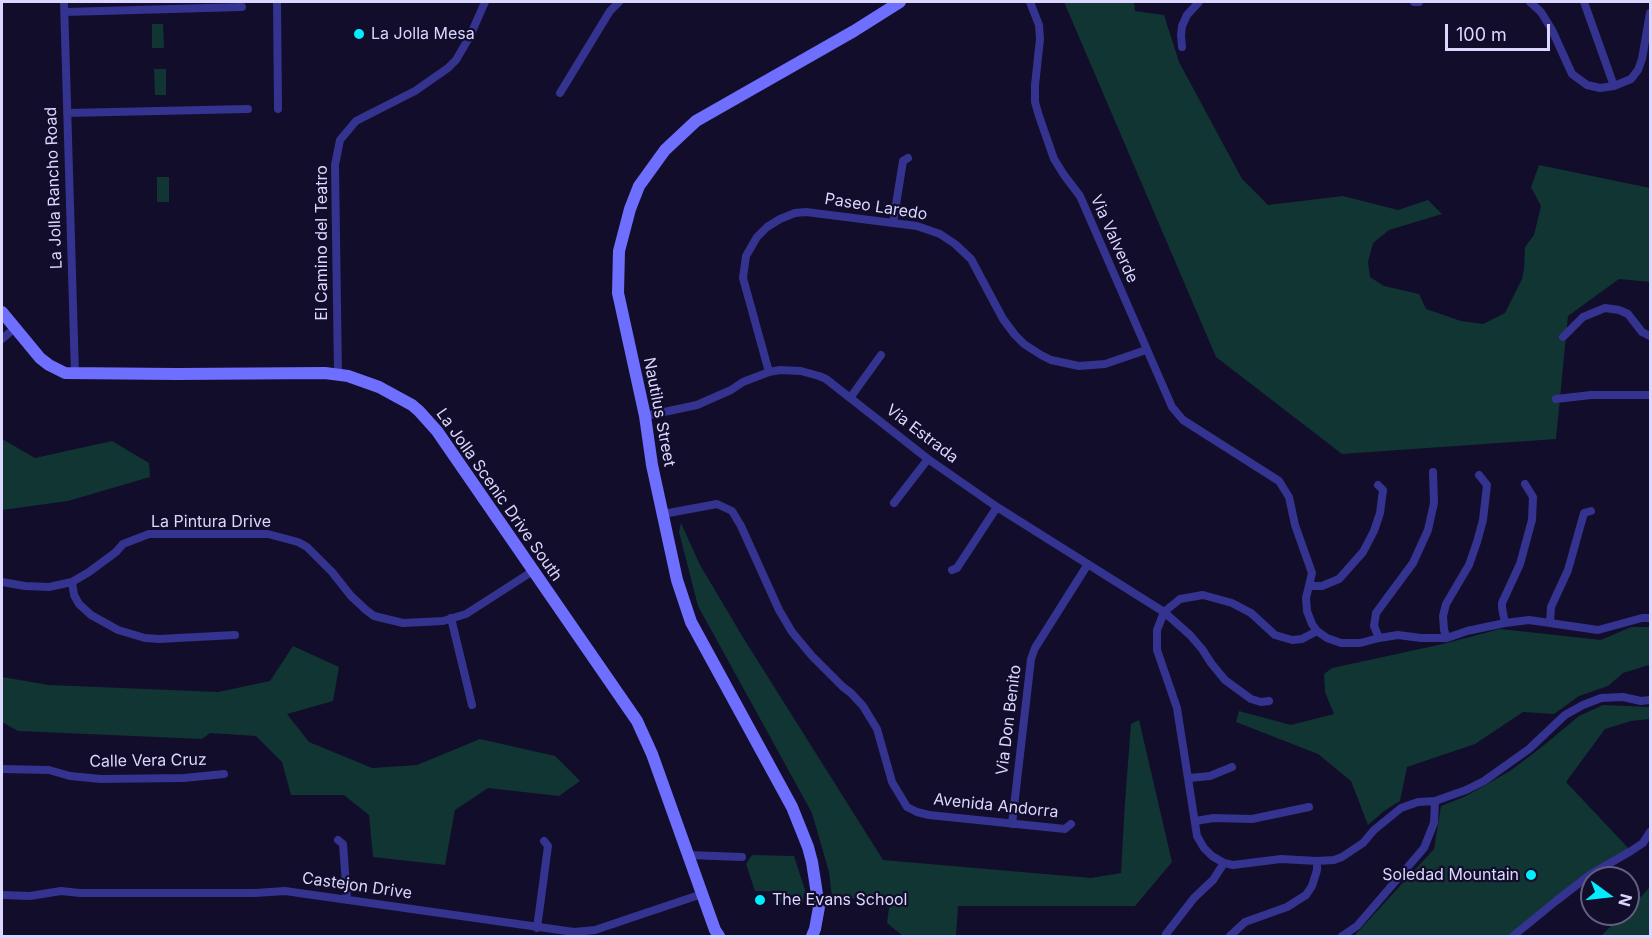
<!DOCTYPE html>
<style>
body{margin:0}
#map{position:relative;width:1652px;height:938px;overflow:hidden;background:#120d2b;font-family:Inter,sans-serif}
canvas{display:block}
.frame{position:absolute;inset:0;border:3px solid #dbd7ff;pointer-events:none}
.north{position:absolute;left:1580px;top:866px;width:60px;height:60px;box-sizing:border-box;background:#120d2b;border:2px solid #625e80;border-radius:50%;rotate:105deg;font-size:16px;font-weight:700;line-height:24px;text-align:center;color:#dbd7ff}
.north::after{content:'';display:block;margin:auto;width:21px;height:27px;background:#03edff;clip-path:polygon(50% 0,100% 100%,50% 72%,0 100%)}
.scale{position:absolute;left:1445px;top:24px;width:105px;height:27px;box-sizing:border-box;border:3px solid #dbd7ff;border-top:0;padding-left:8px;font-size:18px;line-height:21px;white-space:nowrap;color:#dbd7ff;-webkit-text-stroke:4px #120d2b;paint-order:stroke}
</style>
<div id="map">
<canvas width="1652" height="938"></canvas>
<div class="frame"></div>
<div class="north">N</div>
<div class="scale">100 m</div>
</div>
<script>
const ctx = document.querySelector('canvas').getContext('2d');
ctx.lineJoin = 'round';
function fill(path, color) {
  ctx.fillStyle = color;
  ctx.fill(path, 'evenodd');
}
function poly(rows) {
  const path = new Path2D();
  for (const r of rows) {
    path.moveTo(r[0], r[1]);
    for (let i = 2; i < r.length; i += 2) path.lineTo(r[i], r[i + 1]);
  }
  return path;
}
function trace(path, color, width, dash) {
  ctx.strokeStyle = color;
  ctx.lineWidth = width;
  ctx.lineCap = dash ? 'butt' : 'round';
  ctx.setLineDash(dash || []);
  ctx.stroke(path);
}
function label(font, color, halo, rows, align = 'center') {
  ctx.font = font + ' Inter,sans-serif';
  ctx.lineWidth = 4.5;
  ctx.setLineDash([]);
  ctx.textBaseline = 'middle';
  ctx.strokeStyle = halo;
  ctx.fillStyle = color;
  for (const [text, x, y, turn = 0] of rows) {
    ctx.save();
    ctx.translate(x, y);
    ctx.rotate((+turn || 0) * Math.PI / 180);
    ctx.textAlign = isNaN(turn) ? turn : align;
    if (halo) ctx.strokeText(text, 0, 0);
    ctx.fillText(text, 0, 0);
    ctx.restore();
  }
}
const green = poly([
 [1064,2,1134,2,1135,11,1164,15,1179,62,1242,179,1268,205,1343,196,1398,210,1428,200,1442,214,1389,230,1373,243,1368,262,1370,277,1384,286,1419,294,1426,309,1461,321,1483,324,1505,313,1522,279,1524,269,1525,247,1534,235,1541,206,1531,187,1539,165,1650,188,1650,282,1619,279,1568,316,1556,439,1342,454,1216,357],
 [152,24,163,24,164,48,152,48],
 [154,69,166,69,166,95,155,95],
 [157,177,169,177,169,202,157,202],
 [2,439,35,458,112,441,149,463,150,477,68,501,2,510],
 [681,523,700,565,744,639,883,860,1091,878,1121,873,1125,802,1131,724,1139,720,1172,862,1135,906,958,906,956,936,903,936,887,923,890,901,832,897,829,872,812,813,698,606,679,532],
 [1631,627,1650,627,1649,665,1623,673,1608,686,1579,696,1554,714,1523,712,1475,744,1407,767,1400,801,1384,811,1368,825,1351,781,1318,754,1236,722,1239,711,1291,725,1334,714,1325,692,1324,674,1332,668,1443,644,1500,629,1601,640],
 [293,646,339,667,333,701,287,714,309,742,372,768,417,765,480,739,555,756,580,781,559,796,488,788,455,810,445,865,373,857,369,815,344,795,291,795,282,762,256,736,210,733,202,739,18,731,2,722,2,677,49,685,218,692,270,681],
 [1603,705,1650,707,1650,719,1631,721,1605,729,1566,782,1631,851,1586,877,1512,936,1354,936,1434,849,1441,806,1466,796,1510,771,1543,746,1579,716],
 [752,855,794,856,806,893,804,893,803,902,777,903,776,893,787,892,755,891,746,864],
 [1650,887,1650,936,1601,936,1623,914,1628,914,1628,910]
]);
const street = poly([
 [64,2,75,374],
 [277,2,278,109],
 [1030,2,1039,25,1040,39,1035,85,1035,102,1039,116,1054,159,1064,175,1080,196,1172,407,1183,420,1279,481,1289,497,1295,525,1312,573,1306,598,1307,611,1312,624,1317,631,1327,638,1341,643,1360,643,1379,638,1398,635,1421,638,1447,638,1467,631,1505,623,1529,620,1598,630,1642,618,1650,618],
 [1414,2,1419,2],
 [1530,2,1541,12,1552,30,1572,74,1587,85,1600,88,1614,86,1631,79,1638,70,1642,59,1650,13],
 [1584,2,1614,86],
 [65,12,242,7],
 [1182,47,1181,35,1182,26,1187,15,1199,2],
 [560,93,610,11,619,2],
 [67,113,248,109],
 [893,223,903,161,908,158],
 [1563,337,1583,317,1605,308,1619,310,1628,314,1642,332,1650,336],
 [2,339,15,328],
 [769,372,743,278,746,256,757,237,767,227,780,219,795,213,806,212,917,226,940,234,955,244,971,259,1003,319,1015,335,1024,344,1041,355,1051,360,1079,366,1105,364,1146,350],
 [338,375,335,165,340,140,356,121,415,91,448,68,456,60,470,36,485,2],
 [850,398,881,355],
 [1556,399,1591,395,1650,395],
 [645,416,697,405,731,390,743,382,769,372,780,370,801,371,819,376,826,379,928,459,997,507,1164,612,1190,635,1202,649,1211,663,1225,680,1251,699,1261,702,1269,701],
 [894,503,928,459],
 [663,514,717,504,732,511,741,526,779,610,792,632,812,656,843,687,851,693,863,706,877,729,892,782,907,807,917,812,929,815,1065,829,1071,824],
 [952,570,957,568,997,507],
 [2,582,25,586,49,587,72,582,89,572,116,552,123,544,149,534,268,534,298,542,307,547,332,572,351,596,366,610,374,616,403,623,443,621,466,614,533,571],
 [72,582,74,595,79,604,91,615,118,630,145,638,159,639,235,635],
 [1309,586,1322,586,1339,579,1363,552,1374,531,1380,513,1383,490,1378,485],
 [451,618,472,705],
 [1505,623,1502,608,1502,603,1520,564,1532,520,1533,497,1525,484],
 [1550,623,1551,607,1568,570,1584,513,1591,511],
 [1317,631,1302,639,1292,640,1275,635,1251,613,1232,603,1203,595,1180,599,1164,612,1157,630,1157,650,1177,708,1197,836,1204,848,1212,856,1224,863,1233,865,1281,859,1317,861,1334,860,1342,857,1363,843,1374,830,1401,808,1418,802,1435,801,1466,790,1484,781,1529,749,1565,715,1583,705,1601,698,1623,697,1641,701,1650,700],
 [1379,638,1374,626,1376,613,1413,563,1428,530,1434,503,1433,472],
 [1447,638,1444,630,1443,616,1446,604,1469,565,1477,542,1483,520,1487,485,1479,475],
 [2,769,49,770,70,776,101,779,184,778,224,774],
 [1189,778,1210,776,1232,767],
 [1195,821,1214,818,1252,819,1309,807],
 [1012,824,1031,659,1035,648,1088,564],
 [338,840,343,844,347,899],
 [688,855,742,857],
 [2,895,30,896,61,891,80,893,255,893,285,891,574,932,595,930,702,894],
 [537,928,548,846,544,841],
 [1166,934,1194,898,1213,880,1224,863],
 [1230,936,1245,922,1287,907,1306,895,1312,886,1317,870,1317,861],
 [1342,936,1357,926,1424,848,1434,823,1435,801],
 [1513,936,1556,901,1591,874,1631,851,1643,843,1650,832]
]);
const secondary = poly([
 [2,312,40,358,49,365,65,373,177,374,325,373,348,376,379,387,412,405,419,411,437,431,637,721,652,754,715,930,719,936],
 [812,936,815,929,819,907,812,862,808,847,792,807,691,622,677,580,652,465,645,416,618,293,619,251,630,209,639,186,665,150,696,121,854,31,900,2]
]);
const markers = [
 [359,34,6,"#03edff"],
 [1531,875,6,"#03edff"],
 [760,900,6,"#03edff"]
];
const poiNames = [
 ["La Jolla Mesa",371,34],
 ["Soledad Mountain",1519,875,"right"],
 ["The Evans School",772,900]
];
const streetNames = [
 ["La Jolla Rancho Road",54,188,-92],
 ["Paseo Laredo",876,207,9],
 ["Via Valverde",1114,239,66],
 ["El Camino del Teatro",322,243,-90],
 ["Nautilus Street",659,412,79],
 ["Via Estrada",922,434,37],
 ["La Jolla Scenic Drive South",499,495,55],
 ["La Pintura Drive",211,522],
 ["Via Don Benito",1009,720,-83],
 ["Calle Vera Cruz",148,761,-1],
 ["Avenida Andorra",996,806,6],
 ["Castejon Drive",357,886,8]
];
fill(green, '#103533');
trace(street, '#34338f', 8);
trace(secondary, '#6e6eff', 12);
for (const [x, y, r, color] of markers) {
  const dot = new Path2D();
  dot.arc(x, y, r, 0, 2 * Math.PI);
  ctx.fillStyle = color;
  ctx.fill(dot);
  trace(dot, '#120d2b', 2);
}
label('16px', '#dbd7ff', '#120d2b', poiNames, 'left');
label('16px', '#dbd7ff', '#120d2b', streetNames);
</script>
